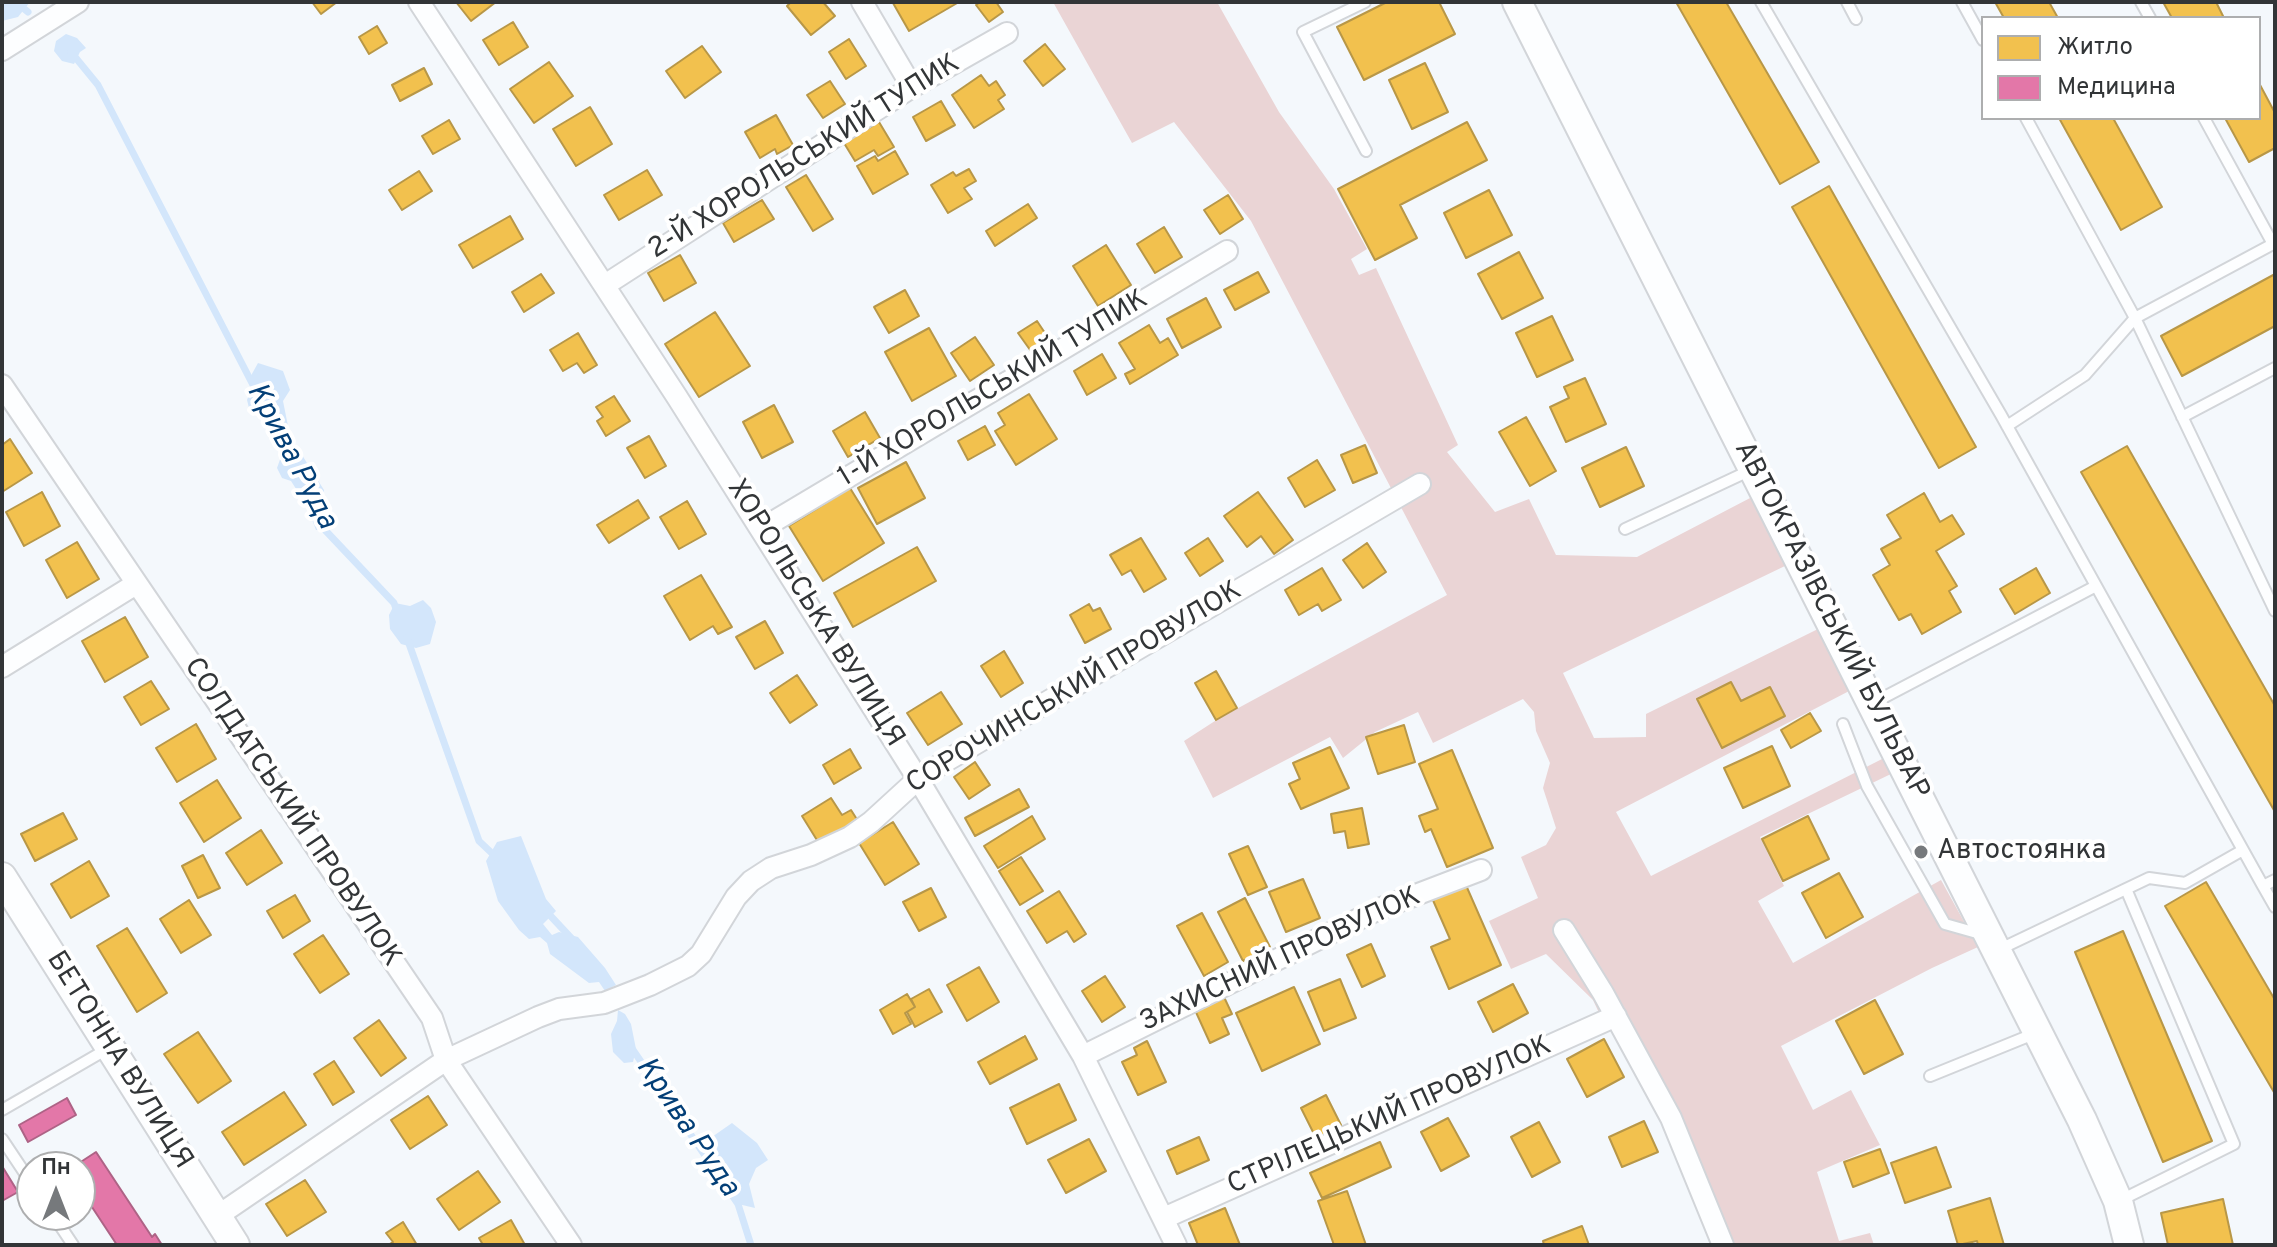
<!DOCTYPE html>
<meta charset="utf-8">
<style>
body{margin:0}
#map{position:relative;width:2277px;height:1247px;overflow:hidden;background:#f4f8fc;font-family:Overpass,sans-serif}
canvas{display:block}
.frame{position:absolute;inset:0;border:4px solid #323537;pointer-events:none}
.legend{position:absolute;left:1981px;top:16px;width:280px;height:104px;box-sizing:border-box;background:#fff;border:2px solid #adaeaf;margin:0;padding:10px 14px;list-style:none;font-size:24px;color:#323537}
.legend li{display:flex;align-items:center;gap:16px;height:40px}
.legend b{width:40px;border:2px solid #adaeaf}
.north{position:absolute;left:16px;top:1151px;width:80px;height:80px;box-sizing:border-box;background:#fff;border:2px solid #adaeaf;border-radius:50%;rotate:0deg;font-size:22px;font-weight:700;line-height:32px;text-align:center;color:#323537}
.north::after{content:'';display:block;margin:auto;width:28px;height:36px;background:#76797c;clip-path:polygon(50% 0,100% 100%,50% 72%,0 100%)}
</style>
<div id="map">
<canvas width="2277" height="1247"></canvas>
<div class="frame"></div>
<ul class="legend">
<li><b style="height:22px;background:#f2c14e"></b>Житло</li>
<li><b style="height:22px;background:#e377a8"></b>Медицина</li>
</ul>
<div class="north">Пн</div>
</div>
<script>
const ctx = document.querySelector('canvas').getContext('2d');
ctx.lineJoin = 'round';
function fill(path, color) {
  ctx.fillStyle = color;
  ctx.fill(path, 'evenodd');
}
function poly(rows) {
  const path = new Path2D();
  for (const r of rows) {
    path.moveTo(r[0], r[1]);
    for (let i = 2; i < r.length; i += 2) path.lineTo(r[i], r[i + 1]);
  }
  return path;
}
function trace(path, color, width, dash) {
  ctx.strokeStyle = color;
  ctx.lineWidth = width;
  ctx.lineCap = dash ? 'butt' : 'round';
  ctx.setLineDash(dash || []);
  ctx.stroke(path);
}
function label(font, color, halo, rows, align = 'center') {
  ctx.font = font + ' Overpass,sans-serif';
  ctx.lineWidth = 8;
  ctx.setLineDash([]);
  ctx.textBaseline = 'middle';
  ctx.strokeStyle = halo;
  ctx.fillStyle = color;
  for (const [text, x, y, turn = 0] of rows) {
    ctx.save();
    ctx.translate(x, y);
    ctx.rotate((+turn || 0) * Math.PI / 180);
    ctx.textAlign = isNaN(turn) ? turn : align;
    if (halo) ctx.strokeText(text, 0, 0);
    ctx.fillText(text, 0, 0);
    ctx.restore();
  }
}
const green = poly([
 [1053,2,1217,2,1279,112,1334,189,1367,249,1351,259,1359,275,1376,268,1458,445,1447,452,1495,512,1529,499,1556,555,1637,557,1752,497,1787,565,1563,673,1594,738,1646,737,1646,714,1820,628,1853,689,1616,812,1651,876,1884,758,1893,773,1760,837,1784,886,1758,901,1793,963,1941,880,1978,947,1932,968,1781,1046,1813,1110,1851,1090,1880,1145,1817,1172,1839,1241,1870,1233,1874,1245,1711,1245,1657,1108,1617,1027,1607,1030,1593,1000,1546,954,1511,969,1489,921,1538,898,1521,857,1546,845,1556,828,1543,788,1550,763,1536,731,1534,712,1523,699,1433,743,1418,712,1375,732,1343,758,1330,737,1213,798,1184,741,1218,719,1447,595,1251,221,1174,122,1132,143]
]);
const water = poly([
 [2,2,30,2,18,17,2,21],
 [66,34,77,38,86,48,80,52,74,64,62,61,54,51,56,41],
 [258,363,283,371,290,390,283,401,290,436,324,490,324,530,316,530,307,506,291,481,282,478,277,468,283,451,279,431,271,419,250,412,247,400,252,387,248,381],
 [423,600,431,608,436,622,430,644,416,648,401,644,390,629,389,615,395,603,410,606],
 [521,836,546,899,556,911,543,924,552,935,559,932,578,937,605,968,616,985,605,991,599,982,589,983,550,954,547,943,540,937,529,939,519,930,498,901,486,861,497,842],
 [618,1010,625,1014,631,1024,636,1049,633,1062,624,1063,613,1052,611,1034,617,1021],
 [732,1123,757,1143,768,1160,756,1168,749,1184,755,1208,738,1204,699,1146]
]);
const homes = poly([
 [312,2,337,2,321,14,312,2],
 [456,2,496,2,471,21,456,2],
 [791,2,823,2,835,16,811,35,787,6,791,2],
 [896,2,959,2,909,31,893,3,896,2],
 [980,2,996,2,1003,12,989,22,976,5,980,2],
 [1387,2,1439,2,1455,34,1364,80,1337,27,1387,2],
 [1676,2,1726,2,1819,162,1780,184,1676,2],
 [1995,2,2049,2,2058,18,2004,18,1995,2],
 [2163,2,2216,2,2224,18,2172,18,2163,2],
 [513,22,528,47,499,65,483,40,513,22],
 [377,26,387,43,369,54,359,37,377,26],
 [849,39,866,66,846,79,829,52,849,39],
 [1045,44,1065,69,1043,86,1024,61,1045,44],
 [702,46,721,72,685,98,666,71,702,46],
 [549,62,573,96,534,123,510,89,549,62],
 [1425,63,1448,112,1412,129,1389,80,1425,63],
 [424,68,432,84,400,101,392,85,424,68],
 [981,75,989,86,996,81,1005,95,998,100,1004,109,974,128,952,95,981,75],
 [830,81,845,104,823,118,807,95,830,81],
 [2259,83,2275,113,2275,148,2249,162,2225,118,2259,118,2259,83],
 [941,101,955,125,926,141,913,117,941,101],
 [590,107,612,144,576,166,553,129,590,107],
 [776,115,793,145,777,154,775,149,760,158,745,132,776,115],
 [2059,118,2113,118,2162,207,2121,230,2059,118],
 [449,120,460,139,433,154,422,136,449,120],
 [879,122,894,147,878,156,874,150,855,161,844,143,879,122],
 [1467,122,1487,160,1400,205,1417,238,1375,260,1338,189,1467,122],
 [895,151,908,174,873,194,857,166,875,156,878,161,895,151],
 [969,169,976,181,964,188,972,199,948,213,931,185,953,172,956,176,969,169],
 [647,170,662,195,619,220,604,195,647,170],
 [419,171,432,191,402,210,389,190,419,171],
 [806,175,833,219,813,231,786,187,806,175],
 [1829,186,1976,447,1939,468,1792,207,1829,186],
 [1489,190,1512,235,1466,258,1444,213,1489,190],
 [1228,195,1243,219,1220,234,1204,210,1228,195],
 [762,200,774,219,734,242,723,223,762,200],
 [1028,204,1037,218,995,246,986,231,1028,204],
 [510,216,523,239,473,268,459,245,510,216],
 [1164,227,1182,257,1155,273,1137,244,1164,227],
 [1106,245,1131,285,1098,306,1073,266,1106,245],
 [1519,252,1543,298,1502,319,1478,274,1519,252],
 [680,255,696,283,664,301,648,273,680,255],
 [1258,272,1269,292,1235,310,1224,290,1258,272],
 [541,274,554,293,524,312,512,292,541,274],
 [2275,274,2275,326,2182,376,2161,336,2275,274],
 [905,290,919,316,889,333,874,307,905,290],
 [1206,298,1221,327,1182,348,1167,319,1206,298],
 [715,312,750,366,699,397,665,344,715,312],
 [1552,316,1573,360,1537,377,1516,333,1552,316],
 [1037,321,1051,342,1033,354,1018,333,1037,321],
 [1149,325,1160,343,1168,338,1178,355,1130,384,1125,374,1135,369,1119,343,1149,325],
 [929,328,956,376,912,401,885,352,929,328],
 [578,333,597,365,584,373,577,363,563,371,550,350,578,333],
 [975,337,994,365,970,381,951,353,975,337],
 [1102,354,1116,378,1087,395,1074,371,1102,354],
 [1585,378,1606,424,1566,442,1550,407,1569,398,1564,387,1585,378],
 [1029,394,1057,439,1016,465,995,431,1005,425,998,413,1029,394],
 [614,396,630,421,606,436,597,421,603,417,596,407,614,396],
 [774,405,793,442,762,458,743,422,774,405],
 [865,412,880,438,848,457,833,431,865,412],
 [1526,417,1556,471,1530,486,1499,432,1526,417],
 [985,426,995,445,968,460,958,441,985,426],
 [649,436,666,466,645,478,627,448,649,436],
 [10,439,32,473,2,492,2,445,10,439],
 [1365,445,1377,473,1353,483,1341,455,1365,445],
 [2127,446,2275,706,2275,812,2081,472,2127,446],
 [1626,447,1644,486,1600,507,1582,468,1626,447],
 [1317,460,1335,490,1305,507,1288,478,1317,460],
 [906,462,925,498,877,524,858,488,906,462],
 [850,488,884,543,823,581,789,526,850,488],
 [42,492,60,526,24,546,6,512,42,492],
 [1258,492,1293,540,1274,554,1261,536,1247,547,1224,516,1258,492],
 [1924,493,1940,522,1952,515,1964,534,1936,551,1957,586,1949,591,1961,612,1922,634,1911,614,1899,620,1873,575,1890,565,1881,549,1901,538,1887,515,1924,493],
 [638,500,649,518,609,543,597,525,638,500],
 [687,501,706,534,679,549,660,517,687,501],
 [1141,538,1166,579,1144,592,1131,570,1122,575,1110,555,1141,538],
 [1208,538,1223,561,1200,576,1185,553,1208,538],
 [77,542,99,579,67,598,46,560,77,542],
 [1367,543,1386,572,1363,588,1343,560,1367,543],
 [917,547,936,581,853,627,834,593,917,547],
 [1322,568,1341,600,1322,611,1318,604,1299,615,1285,590,1322,568],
 [2036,568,2050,593,2015,614,2000,589,2036,568],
 [701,575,732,627,718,634,713,626,690,640,664,596,701,575],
 [1089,604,1093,611,1100,608,1111,629,1085,643,1070,615,1089,604],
 [125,617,148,657,105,682,82,641,125,617],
 [765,621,783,653,755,669,736,637,765,621],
 [1004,651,1023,683,1001,697,981,666,1004,651],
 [1216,671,1237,708,1216,720,1195,683,1216,671],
 [797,675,817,705,790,723,770,693,797,675],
 [151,681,169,709,141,725,124,697,151,681],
 [1731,682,1741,701,1770,687,1785,716,1722,748,1697,699,1731,682],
 [941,692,962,724,928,745,907,713,941,692],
 [1810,713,1821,731,1791,748,1781,730,1810,713],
 [196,724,216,759,177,782,156,748,196,724],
 [1404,725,1415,762,1378,774,1366,737,1404,725],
 [1772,746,1790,786,1743,808,1724,768,1772,746],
 [1330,747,1349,788,1301,809,1289,784,1300,779,1293,763,1330,747],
 [850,749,861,768,834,784,823,765,850,749],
 [1452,750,1493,848,1447,867,1431,829,1425,832,1419,816,1438,809,1419,764,1452,750],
 [975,762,990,785,969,799,954,777,975,762],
 [217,780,241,818,204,842,180,803,217,780],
 [1019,789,1029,807,975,836,965,818,1019,789],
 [831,798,842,815,851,810,858,821,820,845,802,816,831,798],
 [1362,808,1369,844,1348,848,1345,831,1334,833,1331,814,1362,808],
 [63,813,77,839,35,861,21,834,63,813],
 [1032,816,1045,839,998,868,984,846,1032,816],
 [1808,816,1829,859,1783,881,1762,839,1808,816],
 [893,822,919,864,885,885,859,843,893,822],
 [261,830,282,863,247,885,226,853,261,830],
 [1248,846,1267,887,1248,895,1229,854,1248,846],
 [203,855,220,888,198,898,182,866,203,855],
 [1021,857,1043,891,1020,905,999,871,1021,857],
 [89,861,109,896,71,918,51,884,89,861],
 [1839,873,1863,917,1826,938,1802,893,1839,873],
 [1303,879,1320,918,1286,932,1269,892,1303,879],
 [2206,882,2275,1000,2275,1094,2165,906,2206,882],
 [1465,883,1501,965,1449,989,1431,947,1450,939,1432,898,1465,883],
 [931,888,946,917,919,931,903,902,931,888],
 [1059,891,1086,934,1074,942,1067,931,1047,943,1027,911,1059,891],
 [295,895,310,921,283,938,267,911,295,895],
 [1245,898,1270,947,1243,961,1218,912,1245,898],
 [189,900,211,935,181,953,160,919,189,900],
 [1202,913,1228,962,1204,976,1177,926,1202,913],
 [127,928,167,993,137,1012,97,946,127,928],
 [2123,931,2212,1141,2163,1162,2075,952,2123,931],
 [323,935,349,974,320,993,294,954,323,935],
 [1371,944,1385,976,1362,987,1347,955,1371,944],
 [979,967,999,1002,967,1021,947,985,979,967],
 [1105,976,1125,1007,1102,1022,1082,991,1105,976],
 [1340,979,1356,1018,1324,1031,1308,992,1340,979],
 [1513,984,1528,1013,1493,1032,1478,1002,1513,984],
 [1294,987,1320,1044,1262,1071,1236,1013,1294,987],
 [929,989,942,1012,915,1027,907,1012,915,1007,911,999,929,989],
 [907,994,915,1007,905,1013,911,1024,893,1034,880,1010,907,994],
 [1224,997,1232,1014,1222,1018,1229,1034,1210,1043,1195,1010,1224,997],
 [1875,1000,1903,1054,1864,1074,1836,1021,1875,1000],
 [379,1020,406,1058,381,1076,354,1038,379,1020],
 [198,1032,231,1081,198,1103,164,1054,198,1032],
 [1025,1036,1037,1059,990,1084,978,1062,1025,1036],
 [1604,1039,1624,1077,1587,1097,1567,1059,1604,1039],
 [1147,1041,1166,1082,1138,1095,1122,1062,1137,1055,1134,1048,1147,1041],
 [334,1061,354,1092,333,1105,314,1074,334,1061],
 [1059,1084,1076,1120,1027,1144,1010,1108,1059,1084],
 [284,1092,306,1125,244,1165,222,1132,284,1092],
 [1326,1095,1345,1133,1320,1146,1301,1108,1326,1095],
 [428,1096,447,1125,410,1149,391,1120,428,1096],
 [1448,1118,1469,1156,1441,1171,1421,1132,1448,1118],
 [1644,1121,1658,1152,1622,1167,1609,1137,1644,1121],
 [1539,1122,1560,1162,1532,1177,1511,1137,1539,1122],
 [1199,1137,1209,1160,1177,1174,1167,1151,1199,1137],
 [1089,1139,1106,1171,1066,1193,1048,1160,1089,1139],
 [1380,1142,1391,1167,1322,1198,1310,1173,1380,1142],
 [1936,1147,1951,1187,1905,1203,1891,1163,1936,1147],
 [1880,1149,1889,1173,1853,1187,1844,1162,1880,1149],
 [478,1171,500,1202,459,1230,437,1199,478,1171],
 [305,1180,326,1212,287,1236,266,1204,305,1180],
 [1347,1191,1366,1245,1334,1245,1318,1201,1347,1191],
 [1990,1198,2004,1245,1978,1245,1977,1241,1958,1245,1948,1211,1990,1198],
 [2223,1199,2233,1245,2168,1245,2161,1213,2223,1199],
 [1225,1208,1240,1245,1198,1245,1189,1223,1225,1208],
 [511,1220,525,1245,483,1245,479,1238,511,1220],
 [403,1222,417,1245,388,1245,393,1242,386,1233,403,1222],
 [1582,1226,1589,1245,1544,1245,1543,1241,1582,1226]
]);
const health = poly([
 [67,1098,76,1115,28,1142,19,1125,67,1098],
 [96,1152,152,1237,155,1234,162,1245,117,1245,88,1201,80,1206,80,1167,73,1167,96,1152],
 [2,1166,18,1192,2,1201,2,1166]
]);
const stream = poly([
 [16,2,28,12],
 [71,52,98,85,253,385],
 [265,410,285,449],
 [320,521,325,530,394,603,397,612],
 [407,638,479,841,497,858],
 [546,911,573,940],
 [631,1047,738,1204,751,1245]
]);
const lane = poly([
 [1365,2,1303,32,1366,151],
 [1761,2,2001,415,2263,886],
 [1847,2,1856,19],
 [1962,2,1983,40],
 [2141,2,2150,18],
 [2026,118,2135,318,2275,611],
 [2204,118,2273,244],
 [2182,417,2275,368],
 [2007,426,2085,375,2135,318,2275,243],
 [1625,529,1751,470],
 [1875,702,2096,586],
 [1843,724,1867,786,1945,924,1984,935],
 [2275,880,2263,886,2275,907],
 [1998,950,2149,878,2185,883,2243,850],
 [1930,1076,2036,1033],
 [2,1110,109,1048],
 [2,1139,32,1184],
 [2119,1201,2234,1144,2126,889],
 [53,1215,73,1245]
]);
const street = poly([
 [419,2,677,397,918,779,1083,1056,1176,1245],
 [862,2,912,87],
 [2,50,78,2],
 [605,285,912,87,1007,33],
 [2,385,432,1018,446,1060,571,1245],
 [761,529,1227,251],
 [2,667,136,584],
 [1564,930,1603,993,1671,1118,1723,1245],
 [1083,1056,1379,909,1481,870],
 [216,1217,446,1060,538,1017,559,1009,604,1003,650,985,688,966,701,954,736,897,751,881,771,868,811,855,850,837,871,822,918,779,946,761,1420,484],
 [1164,1218,1616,1016]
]);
const secondary = poly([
 [1517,2,2082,1120,2118,1201,2129,1245],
 [2,877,235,1245]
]);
const markers = [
 [1921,852,8,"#76797c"]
];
const streetNames = [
 ["2-Й ХОРОЛЬСЬКИЙ ТУПИК",805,158,-32],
 ["1-Й ХОРОЛЬСЬКИЙ ТУПИК",994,390,-31],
 ["ХОРОЛЬСЬКА ВУЛИЦЯ",814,614,58],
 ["АВТОКРАЗІВСЬКИЙ БУЛЬВАР",1830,621,63],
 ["СОРОЧИНСЬКИЙ ПРОВУЛОК",1075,689,-31],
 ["СОЛДАТСЬКИЙ ПРОВУЛОК",291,813,56],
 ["ЗАХИСНИЙ ПРОВУЛОК",1281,961,-25],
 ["БЕТОННА ВУЛИЦЯ",118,1061,58],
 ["СТРІЛЕЦЬКИЙ ПРОВУЛОК",1390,1117,-24]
];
const poiNames = [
 ["Автостоянка",1937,852]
];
const waterNames = [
 ["Крива Руда",290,457,62],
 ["Крива Руда",686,1128,56]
];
fill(green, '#ead4d5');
fill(water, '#d3e6fb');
fill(homes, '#f2c14e');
trace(homes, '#b89747', 2);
fill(health, '#e377a8');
trace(health, '#ae6386', 2);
trace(stream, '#d3e6fb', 7);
trace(lane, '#d2d5d9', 14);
trace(street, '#d2d5d9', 24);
trace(secondary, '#d2d5d9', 32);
trace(lane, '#fdfeff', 10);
trace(street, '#fdfeff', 20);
trace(secondary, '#fdfeff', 28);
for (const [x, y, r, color] of markers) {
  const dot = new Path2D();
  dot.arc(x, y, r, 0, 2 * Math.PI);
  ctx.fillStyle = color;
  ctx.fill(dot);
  trace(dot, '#fff', 3);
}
label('28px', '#323537', '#fff', streetNames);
label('28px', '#323537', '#fff', poiNames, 'left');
label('italic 30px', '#033f77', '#fff', waterNames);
</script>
